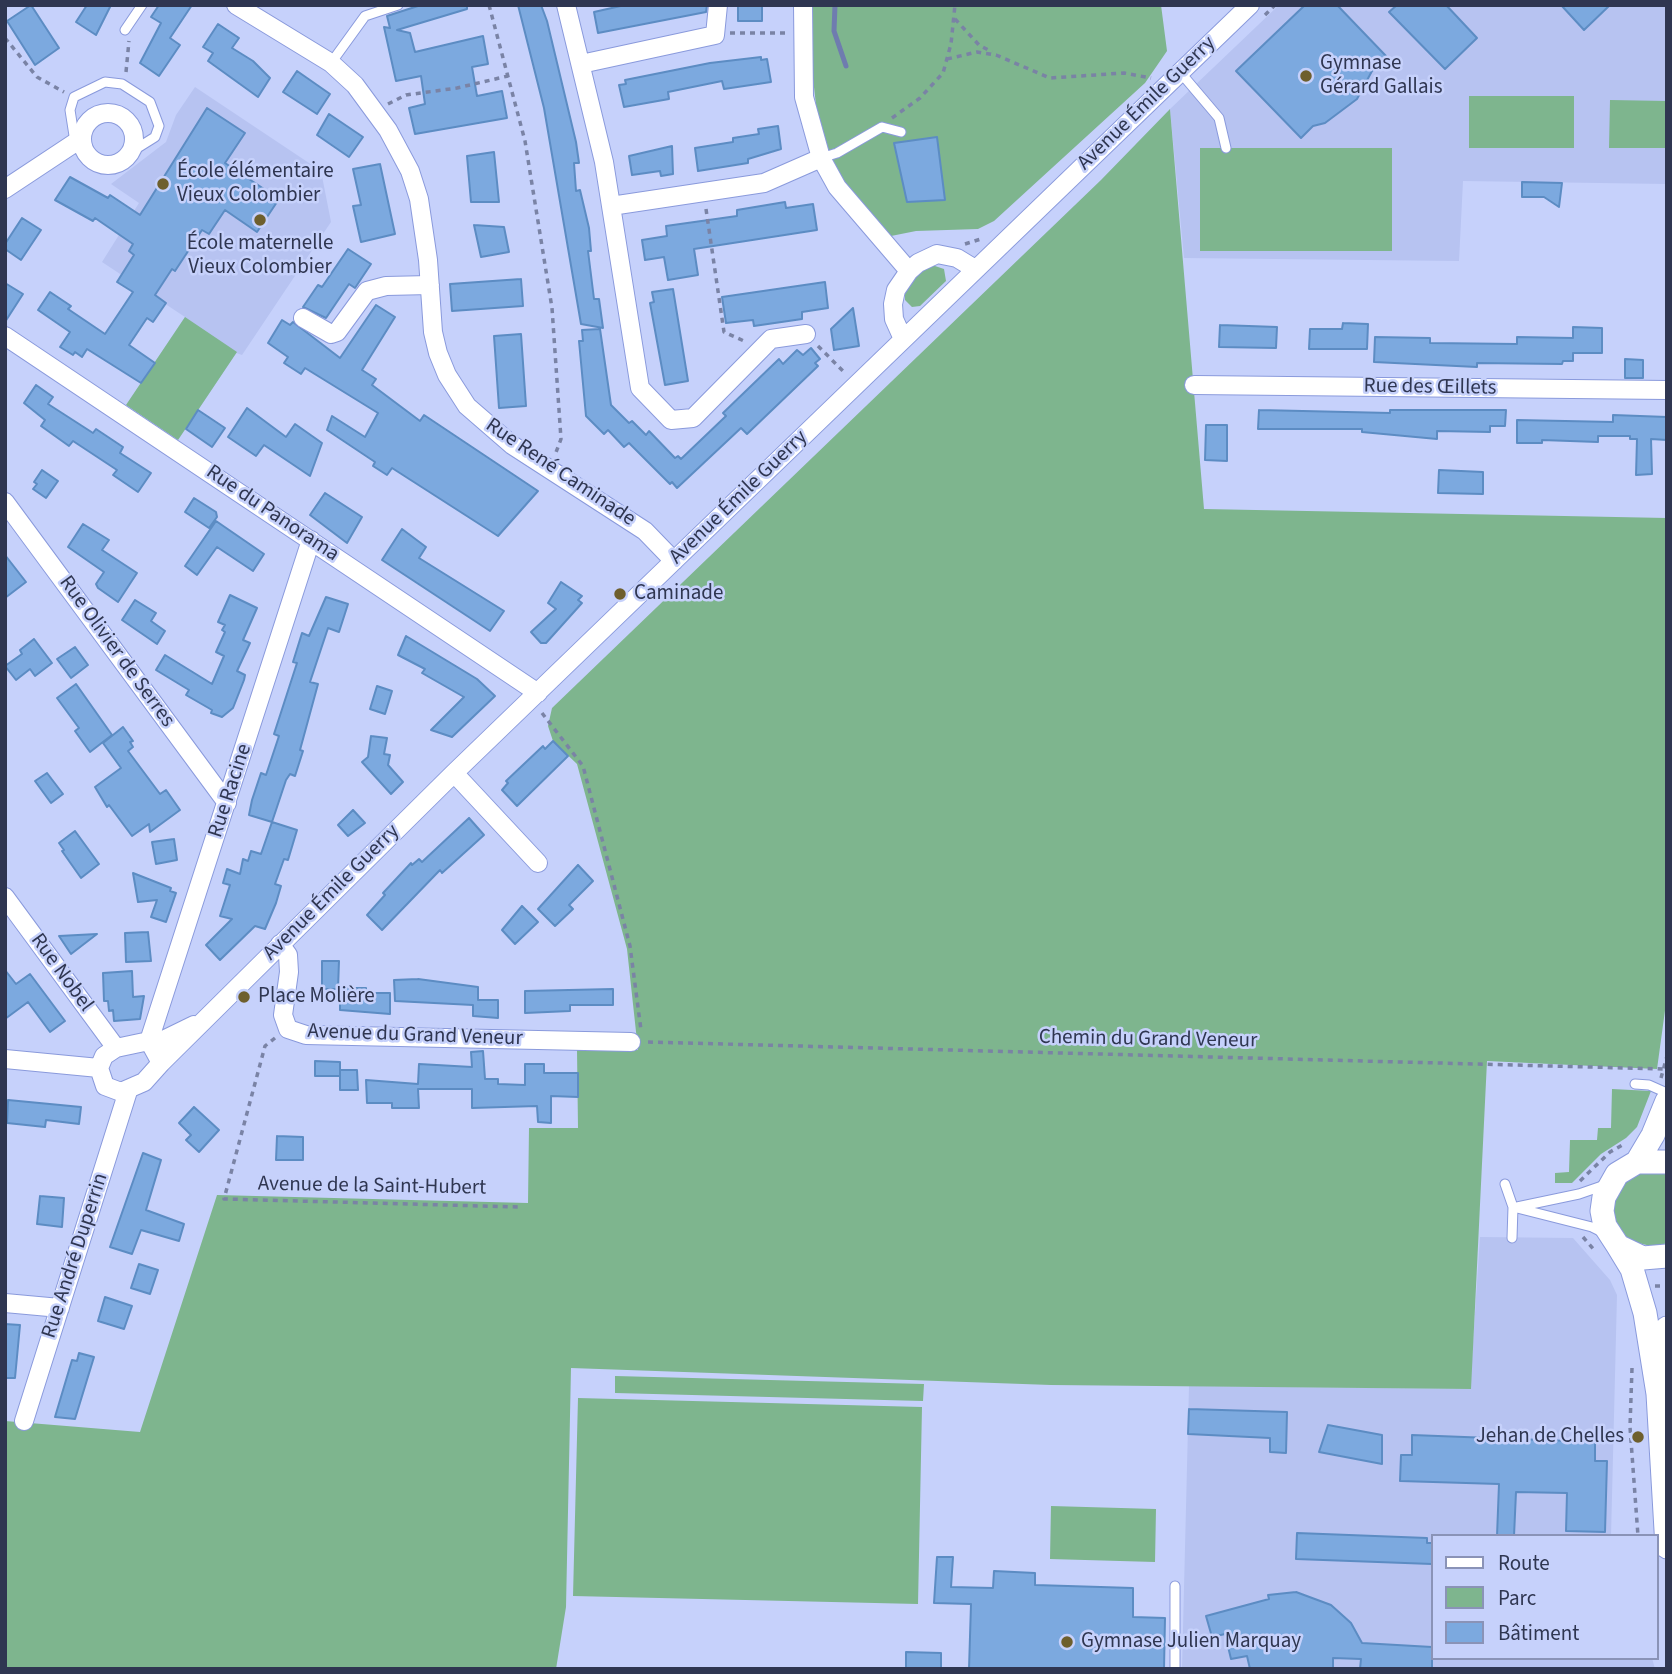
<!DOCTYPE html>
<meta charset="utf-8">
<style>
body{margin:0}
#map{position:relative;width:1672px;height:1674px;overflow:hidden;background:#c6d1fb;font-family:"Source Sans 3",sans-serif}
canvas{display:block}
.frame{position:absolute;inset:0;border:7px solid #2f3651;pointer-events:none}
.legend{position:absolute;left:1431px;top:1534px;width:228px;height:126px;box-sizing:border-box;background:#c6d1fb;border:2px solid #8a93b7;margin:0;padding:9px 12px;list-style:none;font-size:21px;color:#2f3651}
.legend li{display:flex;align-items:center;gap:14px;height:35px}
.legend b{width:35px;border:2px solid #8a93b7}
</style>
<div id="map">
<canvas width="1672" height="1674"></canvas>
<div class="frame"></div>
<ul class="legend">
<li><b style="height:9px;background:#fff"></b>Route</li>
<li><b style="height:19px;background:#7eb58e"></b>Parc</li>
<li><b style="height:19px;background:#7ca9df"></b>Bâtiment</li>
</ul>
</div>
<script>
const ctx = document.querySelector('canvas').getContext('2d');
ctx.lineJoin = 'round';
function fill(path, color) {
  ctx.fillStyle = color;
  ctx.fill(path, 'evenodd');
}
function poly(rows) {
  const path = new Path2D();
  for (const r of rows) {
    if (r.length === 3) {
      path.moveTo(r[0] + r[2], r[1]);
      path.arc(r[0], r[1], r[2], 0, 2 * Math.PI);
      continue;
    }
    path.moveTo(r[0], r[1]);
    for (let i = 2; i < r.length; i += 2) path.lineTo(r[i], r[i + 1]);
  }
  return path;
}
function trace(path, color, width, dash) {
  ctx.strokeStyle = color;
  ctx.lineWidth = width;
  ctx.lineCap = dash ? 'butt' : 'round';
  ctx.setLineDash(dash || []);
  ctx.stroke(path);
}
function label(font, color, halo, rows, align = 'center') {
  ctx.font = font + ' "Source Sans 3",sans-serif';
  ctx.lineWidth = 5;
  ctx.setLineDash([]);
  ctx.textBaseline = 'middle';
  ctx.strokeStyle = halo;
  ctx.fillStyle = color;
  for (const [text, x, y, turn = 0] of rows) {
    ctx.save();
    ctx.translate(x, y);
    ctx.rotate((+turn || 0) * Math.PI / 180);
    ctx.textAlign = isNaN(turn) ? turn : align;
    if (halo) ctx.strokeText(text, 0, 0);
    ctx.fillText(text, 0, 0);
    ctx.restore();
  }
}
const built = poly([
 [1279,5,1667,5,1667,184,1463,181,1459,261,1184,258,1170,109],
 [195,87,321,171,331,222,242,355,236,353,178,440,126,405,185,317,102,262,139,203,111,184,166,142,176,115],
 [1480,1237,1573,1238,1610,1280,1617,1295,1611,1536,1432,1536,1432,1658,1652,1658,1655,1669,1182,1669,1189,1386,1470,1389]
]);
const green = poly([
 [812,5,1161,5,1167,51,1145,83,994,221,978,229,916,231,886,237,846,187,830,155,816,105,811,60],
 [1469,96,1574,96,1574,148,1469,148],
 [1610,100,1667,101,1667,148,1609,148],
 [1170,109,1204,509,1667,518,1667,996,1657,1069,1487,1061,1471,1389,1051,1385,571,1368,566,1607,556,1669,5,1669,5,1421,140,1432,217,1195,528,1203,529,1128,578,1128,577,1050,638,1050,627,949,577,764,553,741,548,726,552,708,1101,180],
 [1200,148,1392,148,1392,251,1200,251],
 [932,265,944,269,946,281,920,306,912,307,905,300,905,288,917,272],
 [185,317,237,352,178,440,126,405],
 [1612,1089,1651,1091,1637,1127,1626,1138,1601,1154,1572,1183,1555,1183,1555,1173,1569,1172,1570,1140,1597,1140,1598,1128,1611,1128],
 [1640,1172,1667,1174,1667,1243,1655,1247,1630,1241,1614,1221,1612,1209,1620,1186],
 [615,1376,924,1384,923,1401,615,1393],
 [578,1398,922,1407,918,1604,573,1596],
 [1051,1506,1156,1509,1155,1562,1050,1559]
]);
const stream = poly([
 [835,5,834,31,846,66]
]);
const building = poly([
 [31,5,59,48,35,65,7,21,31,5],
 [87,5,111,5,96,35,76,22,87,5],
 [159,5,192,5,170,38,180,45,159,76,140,63,161,23,151,17,159,5],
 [421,5,467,5,467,9,397,30,410,33,415,52,483,36,488,64,472,67,477,96,502,91,507,118,415,134,409,108,425,104,421,76,396,81,384,27,390,28,387,16,421,5],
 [518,5,541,5,547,21,576,142,579,163,574,163,576,191,580,190,589,228,591,251,588,251,594,299,599,299,603,328,581,324,544,108,518,5],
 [625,5,707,5,706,12,598,33,594,12,625,5],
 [738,5,762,5,762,21,738,21,738,5],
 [1305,5,1337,5,1386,56,1372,71,1357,99,1325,123,1313,126,1301,138,1236,71,1305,5],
 [1397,5,1446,5,1477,38,1445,69,1389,12,1397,5],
 [1561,5,1610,5,1584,30,1561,5],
 [218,24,239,38,232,48,253,61,270,78,258,97,208,61,213,53,203,47,218,24],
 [761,57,761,60,767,59,771,82,724,89,722,81,668,92,669,99,624,107,619,85,626,84,625,80,710,63,761,57],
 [297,71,330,94,317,114,283,92,297,71],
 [207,108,245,133,225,163,279,199,257,232,225,210,209,234,202,230,175,271,172,269,155,295,166,303,153,322,147,318,129,345,155,363,141,383,87,349,82,357,75,352,73,355,60,347,70,332,38,310,50,292,71,306,68,309,105,334,133,292,117,282,134,255,129,251,133,244,95,218,93,221,55,200,70,177,108,198,110,195,140,215,207,108],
 [329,114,363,137,349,157,317,135,329,114],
 [778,126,781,149,748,159,748,163,698,171,695,148,733,142,733,138,759,134,758,129,778,126],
 [937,137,945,200,907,202,894,143,937,137],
 [672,146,673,174,661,176,660,171,632,175,629,156,672,146],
 [494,152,499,202,471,202,467,156,494,152],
 [380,164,395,234,361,242,353,206,361,205,353,169,380,164],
 [1522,182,1562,183,1559,207,1544,197,1522,197,1522,182],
 [785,202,786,208,813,204,817,230,694,249,698,275,668,280,664,257,645,260,642,240,667,236,666,226,737,216,737,210,785,202],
 [22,218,41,230,21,260,5,249,5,244,22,218],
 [474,225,504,227,509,252,481,257,474,225],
 [348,249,371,264,355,288,349,284,326,318,303,307,318,285,322,287,348,249],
 [521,279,523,306,452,311,450,284,521,279],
 [825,282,828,308,802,312,802,319,754,326,753,320,726,323,722,297,825,282],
 [5,283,23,294,5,322,5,283],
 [673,289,688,381,665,385,650,303,654,302,652,292,673,289],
 [376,305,395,317,362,370,376,379,372,385,420,421,424,415,538,491,498,536,392,468,387,475,373,466,375,462,327,430,332,416,365,437,378,413,305,368,301,374,284,363,288,357,268,343,282,320,290,325,293,322,340,358,376,305],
 [853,308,859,346,834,350,831,329,853,308],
 [1343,323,1368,324,1367,349,1309,349,1310,329,1342,329,1343,323],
 [1220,325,1277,327,1276,348,1219,347,1220,325],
 [1573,327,1602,328,1602,353,1573,353,1573,361,1563,361,1562,364,1477,363,1477,367,1374,362,1375,337,1430,338,1430,343,1517,344,1517,337,1573,338,1573,327],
 [600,329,611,405,629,423,632,421,646,435,649,431,675,458,678,456,681,459,726,416,723,413,779,359,783,364,797,350,803,355,811,348,820,359,815,363,818,366,747,434,741,428,677,488,672,482,670,484,629,443,624,447,608,430,604,434,586,416,579,341,583,341,582,330,600,329],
 [521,334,526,406,499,408,494,336,521,334],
 [1625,359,1643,360,1643,378,1625,378,1625,359],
 [36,385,53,397,48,404,93,433,96,429,123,447,120,453,151,473,138,492,113,475,117,470,73,441,69,446,41,426,45,420,24,403,36,385],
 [247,408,286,437,295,424,322,443,310,476,264,445,256,456,228,437,247,408],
 [198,410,225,428,212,447,186,429,198,410],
 [1259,410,1390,413,1390,410,1506,410,1505,426,1490,426,1490,432,1437,431,1437,439,1362,432,1362,429,1258,429,1259,410],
 [1613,415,1667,417,1667,440,1651,439,1652,474,1636,475,1637,439,1630,439,1630,436,1598,436,1598,442,1542,440,1542,443,1517,443,1517,420,1613,422,1613,415],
 [1206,425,1227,425,1227,461,1205,460,1206,425],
 [42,470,58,481,46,498,33,489,37,484,34,482,42,470],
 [1439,470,1483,472,1483,494,1438,493,1439,470],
 [325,493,362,517,347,543,310,515,325,493],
 [194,498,216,512,217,517,209,528,185,512,194,498],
 [216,521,264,554,253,571,217,547,197,575,185,566,216,521],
 [83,524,109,540,102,550,137,573,118,602,98,588,96,584,104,572,68,547,83,524],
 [402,529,426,547,419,558,504,611,490,631,382,560,402,529],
 [5,555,26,582,5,598,5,555],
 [561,582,582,596,578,600,582,603,546,643,541,643,531,632,556,609,548,603,561,582],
 [230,595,257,608,243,640,250,643,237,671,245,675,244,680,233,708,222,717,211,713,212,710,186,695,189,690,156,670,165,655,212,684,224,656,216,652,225,632,222,630,225,625,218,622,230,595],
 [326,597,348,604,339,632,328,628,310,682,318,684,300,750,303,751,295,776,290,774,286,780,272,822,249,815,252,800,261,773,266,775,279,736,274,734,297,663,293,662,302,633,309,636,326,597],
 [135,600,156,613,151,621,165,631,157,644,122,620,135,600],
 [406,636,477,679,495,696,452,737,431,730,464,697,422,673,425,669,398,655,406,636],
 [34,639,52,663,35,676,30,669,16,680,5,666,22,654,20,650,34,639],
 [75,647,88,665,71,678,57,659,75,647],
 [76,684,112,735,90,752,75,731,79,728,57,698,76,684],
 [377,686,392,691,385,714,370,709,377,686],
 [123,727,133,741,130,742,133,747,128,751,160,794,166,790,180,810,150,832,149,824,132,836,109,805,107,807,95,787,121,768,103,743,123,727],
 [371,736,387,738,384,754,390,755,388,765,403,782,391,794,362,762,368,757,371,736],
 [553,741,568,756,517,806,502,790,508,783,506,781,543,746,545,749,553,741],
 [47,773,63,794,51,803,35,781,47,773],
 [353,810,365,823,348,836,338,825,353,810],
 [469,818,484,835,442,873,440,870,382,930,367,915,385,895,383,893,411,863,412,865,419,859,422,862,469,818],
 [272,822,297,830,288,860,284,859,275,884,281,886,276,903,265,929,255,926,220,960,206,945,232,919,220,916,230,885,223,883,227,869,240,874,243,859,248,861,251,851,261,854,272,822],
 [75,831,99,864,81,878,62,851,64,850,59,843,75,831],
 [174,839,177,860,156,864,152,842,174,839],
 [578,865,593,881,569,905,573,909,555,926,538,909,578,865],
 [133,873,171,888,170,891,176,893,166,922,151,917,157,900,138,902,133,873],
 [522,906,538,922,515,944,502,930,522,906],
 [148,932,151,961,126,962,125,933,148,932],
 [97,934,71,954,59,936,97,934],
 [322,961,339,961,338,989,322,989,322,961],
 [5,970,16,984,30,974,65,1021,50,1032,28,1002,5,1019,5,970],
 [132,971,133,997,144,996,140,1019,114,1021,113,1010,109,1011,108,1001,104,1001,103,973,132,971],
 [418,979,478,987,478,1000,498,1000,498,1018,473,1016,473,1005,395,1001,394,980,418,979],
 [340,988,366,988,366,993,390,993,390,1014,340,1010,340,988],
 [613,989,613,1005,570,1005,570,1011,525,1013,525,991,613,989],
 [483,1051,485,1079,498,1079,498,1084,525,1085,525,1064,544,1064,544,1073,578,1073,578,1097,551,1096,551,1123,538,1122,537,1106,472,1108,472,1089,418,1089,419,1108,392,1108,392,1103,367,1103,366,1080,418,1084,419,1064,472,1067,471,1052,483,1051],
 [315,1061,340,1062,340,1076,315,1076,315,1061],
 [340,1070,357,1070,358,1090,340,1090,340,1070],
 [8,1100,81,1107,79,1124,46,1120,45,1127,7,1123,8,1100],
 [194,1107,219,1130,199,1152,186,1140,191,1135,179,1123,194,1107],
 [277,1136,303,1137,303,1160,276,1160,277,1136],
 [143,1153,161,1160,146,1210,184,1224,179,1241,141,1230,132,1254,110,1247,143,1153],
 [40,1196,64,1198,62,1227,37,1224,40,1196],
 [139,1264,158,1270,150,1294,131,1288,139,1264],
 [105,1297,132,1306,124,1329,98,1321,105,1297],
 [5,1324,20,1325,15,1378,5,1378,5,1324],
 [79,1353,94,1357,75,1419,55,1417,72,1360,77,1361,79,1353],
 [1189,1409,1287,1412,1286,1453,1270,1452,1270,1438,1188,1434,1189,1409],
 [1328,1425,1382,1435,1382,1464,1319,1452,1328,1425],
 [1412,1435,1595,1442,1595,1461,1607,1461,1605,1532,1566,1531,1567,1493,1516,1492,1514,1536,1497,1536,1499,1484,1400,1481,1401,1455,1412,1455,1412,1435],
 [1297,1533,1427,1538,1427,1543,1432,1543,1432,1564,1296,1559,1297,1533],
 [937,1557,953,1557,951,1587,993,1588,994,1571,1035,1573,1035,1585,1133,1588,1133,1617,1165,1618,1164,1669,969,1669,971,1604,934,1603,937,1557],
 [1296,1592,1331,1605,1351,1623,1362,1643,1432,1647,1432,1669,1360,1669,1361,1659,1333,1658,1333,1669,1250,1669,1247,1656,1231,1659,1225,1634,1212,1637,1206,1616,1269,1599,1268,1595,1296,1592],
 [906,1652,941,1653,941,1669,906,1669,906,1652]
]);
const path = poly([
 [489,5,525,141,552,308,561,439,555,455],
 [1265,15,1275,5],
 [955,19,979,45,992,52],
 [730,33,786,33],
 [5,38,37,77,64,92],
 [947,59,977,52,996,55,1050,78,1124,73,1151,78],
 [126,72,129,41],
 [388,104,406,95,457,88,508,76],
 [892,118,920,98,943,73,951,44,955,5],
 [706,209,724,332,744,341],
 [965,244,981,239],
 [818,346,844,372],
 [542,713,583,766,630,946,641,1030],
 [275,1038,265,1046,224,1199,519,1207],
 [648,1042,1664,1069],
 [1661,1078,1667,1056],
 [1580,1181,1610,1152,1624,1144],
 [1583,1237,1596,1252],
 [1655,1286,1667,1286],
 [1632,1368,1630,1427,1638,1536]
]);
const service = poly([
 [125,30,142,5],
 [331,63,365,16,398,5],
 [1180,72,1219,118,1226,148],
 [75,142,70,110,74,97,105,82,122,84,150,102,159,126,155,137,131,152],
 [821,158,837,153,882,127,901,132],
 [1635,1084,1649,1085,1667,1093],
 [1505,1184,1513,1207,1512,1238],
 [1513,1207,1592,1227,1602,1232],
 [1517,1207,1579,1194,1605,1185],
 [1175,1586,1175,1669]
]);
const minor = poly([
 [236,5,331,63,355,85,388,130,410,171,419,199,428,260,433,332,438,353,447,375,467,406,512,445,645,531,674,561],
 [566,5,604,162,640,388,671,420,693,418,771,339,806,334],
 [803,5,804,97,821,158,837,187,909,271],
 [581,64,715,35,718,5],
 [108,139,26],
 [5,189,82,138],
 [611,206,764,183,821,158],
 [303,318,331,334,337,332,367,291,386,286,430,285],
 [5,336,538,693],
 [903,339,894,319,893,304,896,290,909,271,918,263,937,254,957,258,975,269],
 [1194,385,1667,390],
 [5,502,227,803],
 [454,773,538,863],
 [5,897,116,1048],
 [280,944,288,955,289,972,283,1015,288,1029,306,1035,631,1042],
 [149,1041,311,540],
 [149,1041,161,1063,144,1082,121,1092,105,1086,99,1068,104,1056,116,1048,149,1041],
 [153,1045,194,1025],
 [5,1059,99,1068],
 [161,1063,454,773,1250,5],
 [5,1303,60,1308],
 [24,1421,128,1091]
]);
const tertiary = poly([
 [1637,1162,1653,1135,1667,1101],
 [1667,1162,1637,1162,1617,1174,1604,1197,1602,1211,1605,1226,1618,1246,1643,1258,1667,1256],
 [1618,1246,1632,1269,1645,1313,1658,1394,1667,1547],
 [1661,1377,1667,1328]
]);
const markers = [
 [1306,76,7,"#6e5f2d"],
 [163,184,7,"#6e5f2d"],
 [260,220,7,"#6e5f2d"],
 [620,594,7,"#6e5f2d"],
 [244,997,7,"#6e5f2d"],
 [1638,1437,7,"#6e5f2d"],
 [1067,1642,7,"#6e5f2d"]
];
const poiNames = [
 ["Gymnase",1320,64],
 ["Gérard Gallais",1320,88],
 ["École élémentaire",177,172],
 ["Vieux Colombier",177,196],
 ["École maternelle",260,244,"center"],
 ["Vieux Colombier",260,268,"center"],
 ["Caminade",634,594],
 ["Place Molière",258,997],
 ["Jehan de Chelles",1624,1437,"right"],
 ["Gymnase Julien Marquay",1081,1642]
];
const streetNames = [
 ["Avenue Émile Guerry",1147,104,-44],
 ["Rue des Œillets",1430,388,1],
 ["Rue René Caminade",560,473,34],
 ["Avenue Émile Guerry",739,498,-44],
 ["Rue du Panorama",272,514,34],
 ["Rue Olivier de Serres",116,652,54],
 ["Rue Racine",231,791,-72],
 ["Avenue Émile Guerry",332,893,-45],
 ["Rue Nobel",61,973,54],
 ["Avenue du Grand Veneur",415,1036,2],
 ["Chemin du Grand Veneur",1148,1040,1],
 ["Avenue de la Saint-Hubert",372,1187,1],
 ["Rue André Duperrin",76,1256,-72]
];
fill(built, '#b7c3f1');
fill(green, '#7eb58e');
trace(stream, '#6f7caf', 5);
fill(building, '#7ca9df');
trace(building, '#5c8cc3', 2);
trace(service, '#8a9adc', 11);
trace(minor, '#8a9adc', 20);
trace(tertiary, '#8a9adc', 25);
trace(path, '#7a83a5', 3.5, [5, 5]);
trace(service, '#fff', 9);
trace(minor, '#fff', 18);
trace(tertiary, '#fff', 23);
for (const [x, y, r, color] of markers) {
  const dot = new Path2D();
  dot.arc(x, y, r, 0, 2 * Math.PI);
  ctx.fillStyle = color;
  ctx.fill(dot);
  trace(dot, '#c6d1fb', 2.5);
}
label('21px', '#2f3651', '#c6d1fb', poiNames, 'left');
label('21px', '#2f3651', '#c6d1fb', streetNames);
</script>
